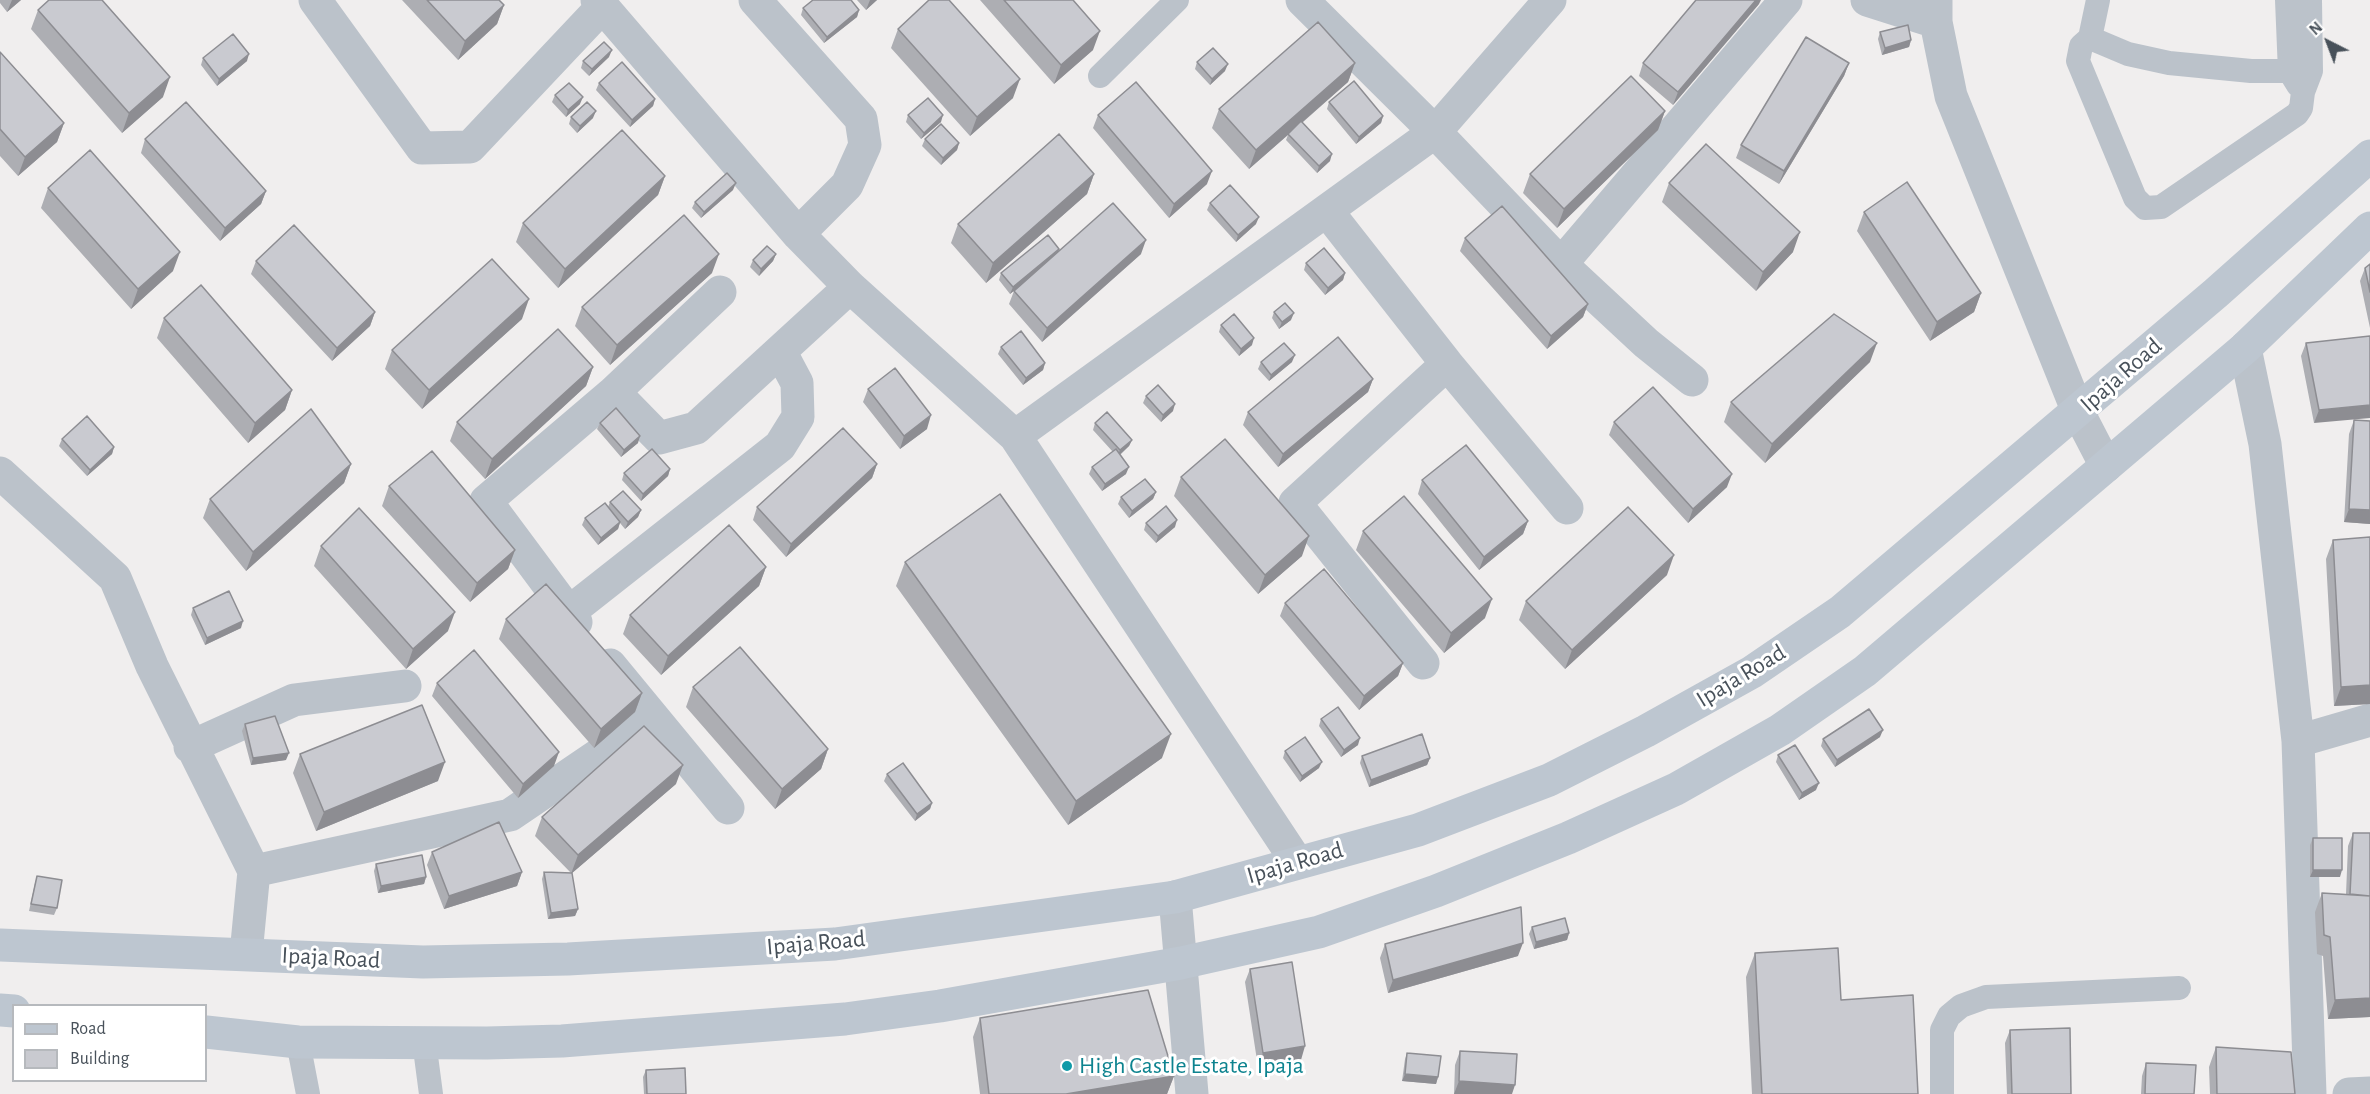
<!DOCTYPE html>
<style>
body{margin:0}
#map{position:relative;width:2370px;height:1094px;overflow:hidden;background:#f0eeee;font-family:"Alegreya Sans",sans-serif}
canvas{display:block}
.legend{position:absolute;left:12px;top:1004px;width:195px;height:78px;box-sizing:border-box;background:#fff;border:2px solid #b6b9bd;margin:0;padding:8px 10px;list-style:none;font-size:18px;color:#48515a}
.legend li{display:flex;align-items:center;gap:12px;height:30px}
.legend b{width:30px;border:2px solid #b6b9bd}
.north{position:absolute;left:2298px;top:12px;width:60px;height:60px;-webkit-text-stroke:4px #fff;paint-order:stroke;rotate:318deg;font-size:16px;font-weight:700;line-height:24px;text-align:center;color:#48515a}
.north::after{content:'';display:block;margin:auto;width:21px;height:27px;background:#48515a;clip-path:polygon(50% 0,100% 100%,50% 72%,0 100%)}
</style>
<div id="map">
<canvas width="2370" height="1094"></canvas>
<ul class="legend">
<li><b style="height:8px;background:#bdc6d0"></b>Road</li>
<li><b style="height:16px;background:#c9cad0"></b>Building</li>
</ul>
<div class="north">N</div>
</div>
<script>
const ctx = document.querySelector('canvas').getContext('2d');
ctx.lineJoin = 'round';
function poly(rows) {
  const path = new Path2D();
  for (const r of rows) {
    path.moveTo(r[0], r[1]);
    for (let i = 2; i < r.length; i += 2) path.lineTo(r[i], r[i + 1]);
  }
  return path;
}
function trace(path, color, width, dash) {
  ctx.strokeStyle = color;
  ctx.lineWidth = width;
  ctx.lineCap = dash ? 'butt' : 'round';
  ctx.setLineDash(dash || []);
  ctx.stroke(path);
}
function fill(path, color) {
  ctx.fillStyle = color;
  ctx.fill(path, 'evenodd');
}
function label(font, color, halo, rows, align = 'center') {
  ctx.font = font + ' "Alegreya Sans",sans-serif';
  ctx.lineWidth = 6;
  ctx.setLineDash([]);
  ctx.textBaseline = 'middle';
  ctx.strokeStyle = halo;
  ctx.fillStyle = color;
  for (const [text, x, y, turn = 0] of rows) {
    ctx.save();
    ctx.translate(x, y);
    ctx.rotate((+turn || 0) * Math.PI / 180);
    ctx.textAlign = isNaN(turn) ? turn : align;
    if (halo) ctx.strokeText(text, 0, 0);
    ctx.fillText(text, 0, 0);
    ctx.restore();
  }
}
const service = poly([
 [2098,0,2090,38,2128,54,2169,63,2251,71,2311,71],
 [2287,0,2290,72,2298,85],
 [2090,38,2081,46,2078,61,2135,198,2145,208,2161,207,2297,114,2301,108,2303,92,2311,71,2310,0],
 [1100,76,1177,0],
 [424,1041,431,1094],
 [298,1042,308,1094],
 [1942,1094,1942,1030,1949,1016,1961,1006,1986,997,2179,988]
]);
const minor = poly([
 [315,0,422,148,470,147,603,6],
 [597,0,798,234,850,287,1015,436,1297,862],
 [755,0,861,119,865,145,847,185,798,234],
 [1302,0,1435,132,1561,264,1646,343,1692,380],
 [1867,0,1936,22],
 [1936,0,1936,22,1951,96,2078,412,2106,466],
 [1327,211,1447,364,1567,508],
 [1561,264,1786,0],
 [2245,348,2265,444,2298,741,2310,1094],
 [614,392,720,292],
 [1015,436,1435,132,1550,0],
 [0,473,115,578,152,666,254,871,246,954],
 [568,613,780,446,798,417,797,383,780,351],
 [576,622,486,501,614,392,659,438,696,428,850,287],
 [1423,663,1295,503,1447,364],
 [610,665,728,808],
 [2298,741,2370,720],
 [190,747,294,700,405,686],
 [254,871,510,815,653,718],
 [1175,897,1192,1094],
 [2349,1094,2370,1093]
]);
const secondary = poly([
 [0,945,423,962,568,959,835,944,1175,897,1418,830,1549,780,1646,731,1752,672,1840,612,2216,293,2370,156],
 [0,1010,14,1011],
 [206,1032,298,1042,487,1043,562,1041,845,1019,940,1006,1181,963,1319,932,1436,891,1568,838,1676,789,1780,730,1865,671,2245,348,2370,228]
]);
const wall = poly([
 [0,0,21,0,7,12,0,3],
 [402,0,499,0,504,5,497,24,458,60],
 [857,0,877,0,866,10],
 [980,0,1073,0,1093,50,1054,84],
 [1759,4,1673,105,1639,76,1643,63],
 [803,8,859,10,857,17,824,43,801,15],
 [38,10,163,97,122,133,31,29],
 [898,29,1013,98,970,136,891,48],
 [1880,32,1911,40,1909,47,1882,55,1878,39],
 [0,52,64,123,57,142,18,176,0,156],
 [609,57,589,76,581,68,583,61],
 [203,58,247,61,217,86,201,65],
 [1197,62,1225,71,1210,85,1195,69],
 [1355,63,1348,82,1302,123,1330,161,1317,173,1286,140,1288,135,1249,169,1212,128,1219,109],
 [1849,63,1844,76,1779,184,1736,158,1741,145],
 [599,83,655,99,653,106,630,127,596,90],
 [555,95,580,104,566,117,552,102],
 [1329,102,1383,116,1381,123,1356,144,1327,109],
 [1665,111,1658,130,1557,228,1523,193,1530,174],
 [908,115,941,122,921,139,906,122],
 [1098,115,1207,184,1169,218,1093,128],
 [571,117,593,118,577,133,569,124],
 [145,139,266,191,261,204,220,241,141,153],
 [925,139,959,143,957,150,941,165,922,146],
 [1094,174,1087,194,986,283,951,243,958,224],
 [665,176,658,195,558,288,516,242,523,223],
 [1669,183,1793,252,1756,291,1662,202],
 [48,188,173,271,131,309,41,208],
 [733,190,701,218,692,208,695,202],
 [1210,203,1256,224,1236,242,1207,210],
 [1864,212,1981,293,1974,312,1930,341,1857,231],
 [1465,238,1588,304,1583,317,1547,349,1460,251],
 [1059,249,1058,251,1141,254,1042,342,1009,304,1014,291,1016,289,1010,294,999,280,1001,273],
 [776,254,773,261,759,276,750,267,753,260],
 [256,261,375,312,370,326,332,361,251,274],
 [1306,263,1345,273,1343,280,1325,295,1304,270],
 [2370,264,2370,328,2360,281,2365,268],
 [712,273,610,365,575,326,582,307],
 [1274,312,1291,320,1279,329,1272,318],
 [164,318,292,390,285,410,248,443,157,338],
 [522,319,422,409,385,369,392,350],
 [1221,325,1252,345,1239,356,1219,332],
 [2370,336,2314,423,2301,356,2306,343],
 [1001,347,1045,363,1043,370,1023,385,998,354],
 [1261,362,1292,362,1269,381,1258,369],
 [1870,362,1765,463,1724,422,1731,402],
 [593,367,586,386,485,479,450,441,457,422],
 [1373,379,1368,392,1278,467,1243,425,1248,412],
 [868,389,927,429,900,449,863,402],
 [1146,396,1173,411,1161,422,1143,403],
 [2354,420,2370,421,2370,524,2344,522,2349,434],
 [1614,422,1727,487,1688,523,1609,435],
 [600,423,638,443,621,457,597,429],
 [1095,423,1132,440,1129,446,1120,455,1126,474,1102,491,1089,474,1092,467,1113,452,1093,430],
 [62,439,114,447,112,454,87,476,59,446],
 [351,464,344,483,246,571,203,518,210,499],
 [877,464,872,478,786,557,753,520,757,507],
 [670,469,668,476,641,501,622,480,624,473],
 [1181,477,1302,556,1258,594,1174,496],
 [1422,480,1528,521,1523,534,1479,570,1418,494],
 [389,486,515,550,508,569,470,602,382,506],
 [1156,492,1153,499,1129,518,1118,504,1121,497],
 [610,502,641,510,638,517,625,529,620,523,618,529,598,545,582,525,585,518,608,507],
 [1146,523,1175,527,1156,543,1144,530],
 [1363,531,1485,618,1444,653,1356,550],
 [2333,540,2370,704,2334,706,2326,559],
 [321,546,448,631,406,669,314,566],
 [905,562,1162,758,1068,825,896,586],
 [766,567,759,586,661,675,623,634,630,615],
 [1667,575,1565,669,1519,620,1526,601],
 [1285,603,1403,663,1398,676,1359,710,1280,616],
 [193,608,241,628,205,645,191,615],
 [506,619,642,693,635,712,594,748,499,639],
 [437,683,554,766,518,798,432,696],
 [693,687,828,749,821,769,775,809,686,707],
 [1321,719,1358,745,1341,757,1319,726],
 [245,724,286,760,251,765,242,731],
 [1880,737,1835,767,1821,746,1823,739],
 [1285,751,1319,768,1300,782,1283,758],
 [300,754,438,781,316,831,293,773],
 [1778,755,1816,790,1799,800,1776,762],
 [1362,756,1430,758,1427,765,1369,787,1360,763],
 [887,774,932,803,930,809,915,821,884,781],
 [676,784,572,873,578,909,575,916,548,919,542,879,544,872,571,873,535,836,542,817],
 [2353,833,2370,1017,2328,1019,2323,956,2317,954,2315,912,2322,893,2346,894,2348,846],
 [2313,838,2340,877,2310,877,2310,845],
 [432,852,522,872,517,886,444,909,427,865],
 [376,864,426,877,424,884,378,893,374,871],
 [37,876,57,908,54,915,29,911,35,883],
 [1532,927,1569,933,1567,940,1534,949,1529,934],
 [1385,944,1518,956,1388,993,1380,958],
 [1755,953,1841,1000,1918,1094,1752,1094,1746,977],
 [1250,969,1301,1060,1258,1067,1245,982],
 [980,1018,1174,1076,1167,1094,980,1094,973,1037],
 [2010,1030,2071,1094,2007,1094,2005,1043],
 [2216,1047,2295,1094,2210,1094,2209,1067],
 [1460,1051,1512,1094,1454,1094,1455,1065],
 [1407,1053,1438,1077,1436,1084,1402,1081,1405,1059],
 [2146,1063,2194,1094,2141,1094,2142,1076],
 [646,1070,686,1094,644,1094,643,1077]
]);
const shadedWall = poly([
 [12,0,21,0,7,12],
 [870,0,877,0,866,10],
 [1756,0,1761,0,1759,4,1673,105,1678,92],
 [504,5,497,24,458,60,465,41],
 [859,10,857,17,824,43,827,37],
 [1100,31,1093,50,1054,84,1061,65],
 [1911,40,1909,47,1882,55,1885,48],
 [612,50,609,57,589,76,592,69],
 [249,54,247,61,217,86,219,79],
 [1355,63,1348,82,1249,169,1256,150],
 [1849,63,1844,76,1779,184,1784,171],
 [1228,64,1225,71,1210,85,1212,79],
 [170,77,163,97,122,133,129,113],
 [1020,79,1013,98,970,136,977,117],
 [583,97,580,104,566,117,568,110],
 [655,99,653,106,630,127,632,120],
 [596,111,593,118,577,133,580,126],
 [1665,111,1658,130,1557,228,1564,209],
 [943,115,941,122,921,139,924,133],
 [1383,116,1381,123,1356,144,1359,137],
 [64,123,57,142,18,176,25,157],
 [959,143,957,150,941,165,943,158],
 [1332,154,1330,161,1317,173,1319,166],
 [1212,171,1207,184,1169,218,1174,204],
 [1094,174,1087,194,986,283,993,263],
 [665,176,658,195,558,288,565,269],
 [736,183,733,190,701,218,704,212],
 [266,191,261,204,220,241,225,228],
 [1259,217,1256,224,1236,242,1238,235],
 [1800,232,1793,252,1756,291,1763,272],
 [1146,240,1141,254,1042,342,1047,328],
 [1059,249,1057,256,1010,294,1013,287],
 [180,252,173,271,131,309,138,289],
 [719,254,712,273,610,365,617,345],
 [776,254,773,261,759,276,761,269],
 [1345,273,1343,280,1325,295,1328,288],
 [1981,293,1974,312,1930,341,1937,322],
 [529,299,522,319,422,409,429,390],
 [1588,304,1583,317,1547,349,1551,336],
 [375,312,370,326,332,361,337,348],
 [1294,313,1291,320,1279,329,1282,322],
 [1254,338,1252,345,1239,356,1241,349],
 [1877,343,1870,362,1765,463,1772,444],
 [1295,355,1292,362,1269,381,1271,375],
 [1045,363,1043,370,1023,385,1026,378],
 [593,367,586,386,485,479,492,459],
 [1373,379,1368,392,1278,467,1283,454],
 [292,390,285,410,248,443,255,423],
 [1175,404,1173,411,1161,422,1163,415],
 [2370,405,2370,418,2314,423,2319,410],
 [931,415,927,429,900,449,904,436],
 [640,436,638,443,621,457,624,450],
 [1132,440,1129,446,1117,457,1120,450],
 [114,447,112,454,87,476,90,470],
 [351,464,344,483,246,571,253,552],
 [877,464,872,478,786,557,791,544],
 [1129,467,1126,474,1102,491,1105,484],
 [670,469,668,476,641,501,643,494],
 [1732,474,1727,487,1688,523,1693,509],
 [1156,492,1153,499,1129,518,1132,511],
 [2349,509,2370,510,2370,524,2344,522],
 [641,510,638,517,625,529,628,522],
 [1177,520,1175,527,1156,543,1158,536],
 [1528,521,1523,534,1479,570,1484,557],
 [620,522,618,529,598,545,601,538],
 [1309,536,1302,556,1258,594,1265,575],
 [515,550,508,569,470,602,477,583],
 [1674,555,1667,575,1565,669,1572,650],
 [766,567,759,586,661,675,668,656],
 [1492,599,1485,618,1444,653,1451,633],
 [455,612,448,631,406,669,413,649],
 [243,621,241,628,205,645,207,638],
 [1403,663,1398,676,1359,710,1364,696],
 [2370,685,2370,704,2334,706,2341,687],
 [642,693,635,712,594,748,601,729],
 [1883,730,1880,737,1835,767,1837,760],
 [1171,734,1162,758,1068,825,1076,801],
 [1360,738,1358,745,1341,757,1344,750],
 [828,749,821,769,775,809,782,789],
 [559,752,554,766,518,798,523,784],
 [289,753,286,760,251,765,253,758],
 [1430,758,1427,765,1369,787,1371,780],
 [445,762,438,781,316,831,324,812],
 [1322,762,1319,768,1300,782,1302,776],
 [683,765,676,784,571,874,578,855],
 [1819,783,1816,790,1799,800,1802,793],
 [932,803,930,809,915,821,917,814],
 [2313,870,2342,870,2340,877,2310,877],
 [522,872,517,886,444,909,449,896],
 [426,877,424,884,378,893,381,886],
 [578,909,575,916,548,919,551,913],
 [1569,933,1567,940,1534,949,1536,942],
 [1523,943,1518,956,1388,993,1393,980],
 [2370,998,2370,1017,2328,1019,2335,1000],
 [1305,1046,1301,1060,1258,1067,1263,1053],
 [1405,1074,1438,1077,1436,1084,1402,1081],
 [1174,1076,1167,1094,1066,1094],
 [1459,1081,1515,1085,1512,1094,1454,1094]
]);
const building = poly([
 [49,0,102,0,170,77,129,113,38,10,49,0],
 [427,0,499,0,504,5,465,41,427,0],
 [813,0,851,0,859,10,827,37,803,8,813,0],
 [929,0,949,0,1020,79,977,117,898,29,929,0],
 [1004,0,1073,0,1100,31,1061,65,1004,0],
 [1696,0,1756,0,1678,92,1643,63,1696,0],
 [1318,22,1355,63,1256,150,1219,109,1318,22],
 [1908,25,1911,40,1885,48,1880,32,1908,25],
 [233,34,249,54,219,79,203,58,233,34],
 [1806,37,1849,63,1784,171,1741,145,1806,37],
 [604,42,612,50,592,69,583,61,604,42],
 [1213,48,1228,64,1212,79,1197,62,1213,48],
 [0,52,64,123,25,157,0,129,0,52],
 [622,62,655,99,632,120,599,83,622,62],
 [1631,76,1665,111,1564,209,1530,174,1631,76],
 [1354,81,1383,116,1359,137,1329,102,1354,81],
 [1136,82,1212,171,1174,204,1098,115,1136,82],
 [569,83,583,97,568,110,555,95,569,83],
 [928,98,943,115,924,133,908,115,928,98],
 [186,102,266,191,225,228,145,139,186,102],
 [587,102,596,111,580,126,571,117,587,102],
 [1301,121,1332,154,1319,166,1288,134,1301,121],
 [941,124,959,143,943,158,925,139,941,124],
 [622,130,665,176,565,269,523,223,622,130],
 [1059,134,1094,174,993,263,958,224,1059,134],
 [1706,144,1800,232,1763,272,1669,183,1706,144],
 [90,150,180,252,138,289,48,188,90,150],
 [727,173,736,183,704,212,695,202,727,173],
 [1907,182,1981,293,1937,322,1864,212,1907,182],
 [1230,185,1259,217,1238,235,1210,203,1230,185],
 [1113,203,1146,240,1047,328,1014,291,1113,203],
 [1502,206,1588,304,1551,336,1465,238,1502,206],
 [684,215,719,254,617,345,582,307,684,215],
 [294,225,375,312,337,348,256,261,294,225],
 [1048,235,1059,249,1013,287,1001,273,1048,235],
 [767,246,776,254,761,269,753,260,767,246],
 [1324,248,1345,273,1328,288,1306,263,1324,248],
 [492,259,529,299,429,390,392,350,492,259],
 [2370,264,2370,292,2365,268,2370,264],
 [201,285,292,390,255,423,164,318,201,285],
 [1285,303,1294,313,1282,322,1274,312,1285,303],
 [1234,314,1254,338,1241,349,1221,325,1234,314],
 [1834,314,1877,343,1772,444,1731,402,1834,314],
 [558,329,593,367,492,459,457,422,558,329],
 [1021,331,1045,363,1026,378,1001,347,1021,331],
 [2370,336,2370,405,2319,410,2306,343,2370,336],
 [1338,337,1373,379,1283,454,1248,412,1338,337],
 [1284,343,1295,355,1271,375,1261,362,1284,343],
 [895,368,931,415,904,436,868,389,895,368],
 [1158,385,1175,404,1163,415,1146,396,1158,385],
 [1653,387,1732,474,1693,509,1614,422,1653,387],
 [616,408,640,436,624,450,600,423,616,408],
 [311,409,351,464,253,552,210,499,311,409],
 [1107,412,1132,440,1120,450,1095,423,1107,412],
 [87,416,114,447,90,470,62,439,87,416],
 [2354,420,2370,421,2370,510,2349,509,2354,420],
 [843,428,877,464,791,544,757,507,843,428],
 [1225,439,1309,536,1265,575,1181,477,1225,439],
 [1466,445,1528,521,1484,557,1422,480,1466,445],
 [652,449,670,469,643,494,624,473,652,449],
 [1116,449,1129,467,1105,484,1092,467,1116,449],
 [432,451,515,550,477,583,389,486,432,451],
 [1145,479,1156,492,1132,511,1121,497,1145,479],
 [623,491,641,510,628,522,610,502,623,491],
 [1000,494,1171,734,1076,801,905,562,1000,494],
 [1404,496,1492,599,1451,633,1363,531,1404,496],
 [605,503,620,522,601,538,585,518,605,503],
 [1166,506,1177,520,1158,536,1146,523,1166,506],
 [1628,507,1674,555,1572,650,1526,601,1628,507],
 [359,508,455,612,413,649,321,546,359,508],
 [729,525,766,567,668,656,630,615,729,525],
 [2370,537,2370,685,2341,687,2333,540,2370,537],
 [1324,569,1403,663,1364,696,1285,603,1324,569],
 [546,584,642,693,601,729,506,619,546,584],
 [229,591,243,621,207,638,193,608,229,591],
 [740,647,828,749,782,789,693,687,740,647],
 [474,650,559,752,523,784,437,683,474,650],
 [422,705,445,762,324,812,300,754,422,705],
 [1338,707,1360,738,1344,750,1321,719,1338,707],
 [1869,709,1883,730,1837,760,1823,739,1869,709],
 [275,716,289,753,253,758,245,724,275,716],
 [644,726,683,765,578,855,542,817,644,726],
 [1422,734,1430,758,1371,780,1362,756,1422,734],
 [1305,737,1322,762,1302,776,1285,751,1305,737],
 [1795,745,1819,783,1802,793,1778,755,1795,745],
 [903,763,932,803,917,814,887,774,903,763],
 [499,822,522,872,449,896,432,852,499,822],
 [2353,833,2370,833,2370,896,2350,894,2353,833],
 [2313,838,2342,838,2342,870,2313,870,2313,838],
 [422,855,426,877,381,886,376,864,422,855],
 [544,872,572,873,578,909,551,913,544,872],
 [37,876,62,880,57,908,31,904,37,876],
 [2322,893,2370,896,2370,998,2335,1000,2330,937,2324,935,2322,893],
 [1521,907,1523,943,1393,980,1385,944,1521,907],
 [1565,918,1569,933,1536,942,1532,927,1565,918],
 [1838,948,1841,1000,1913,995,1918,1094,1762,1094,1755,953,1838,948],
 [1292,962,1305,1046,1263,1053,1250,969,1292,962],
 [1148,990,1174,1076,1066,1094,989,1094,980,1018,1148,990],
 [2070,1028,2071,1094,2012,1094,2010,1030,2070,1028],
 [2216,1047,2291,1052,2295,1094,2217,1094,2216,1047],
 [1460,1051,1517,1054,1515,1085,1459,1081,1460,1051],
 [1407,1053,1441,1056,1438,1077,1405,1074,1407,1053],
 [2146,1063,2196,1065,2194,1094,2145,1094,2146,1063],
 [685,1068,686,1094,647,1094,646,1070,685,1068]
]);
const markers = [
 [1067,1066,6,"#0f9aa8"]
];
const streetNames = [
 ["Ipaja Road",2121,375,-41],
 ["Ipaja Road",1741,676,-31],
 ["Ipaja Road",1295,863,-16],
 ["Ipaja Road",816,943,-5],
 ["Ipaja Road",331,958,3]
];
const cultureNames = [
 ["High Castle Estate, Ipaja",1079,1066]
];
trace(service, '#bbc2ca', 24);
trace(minor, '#bbc2ca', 33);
trace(secondary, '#bdc6d0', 33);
fill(wall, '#adaeb3');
fill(shadedWall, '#8d8d92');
fill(building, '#c9cad0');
trace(building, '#8d8d92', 1.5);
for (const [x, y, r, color] of markers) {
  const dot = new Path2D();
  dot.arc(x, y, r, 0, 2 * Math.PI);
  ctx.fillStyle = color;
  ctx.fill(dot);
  trace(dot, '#fff', 2);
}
label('24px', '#48515a', '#fff', streetNames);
label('24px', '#0d838f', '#fff', cultureNames, 'left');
</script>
